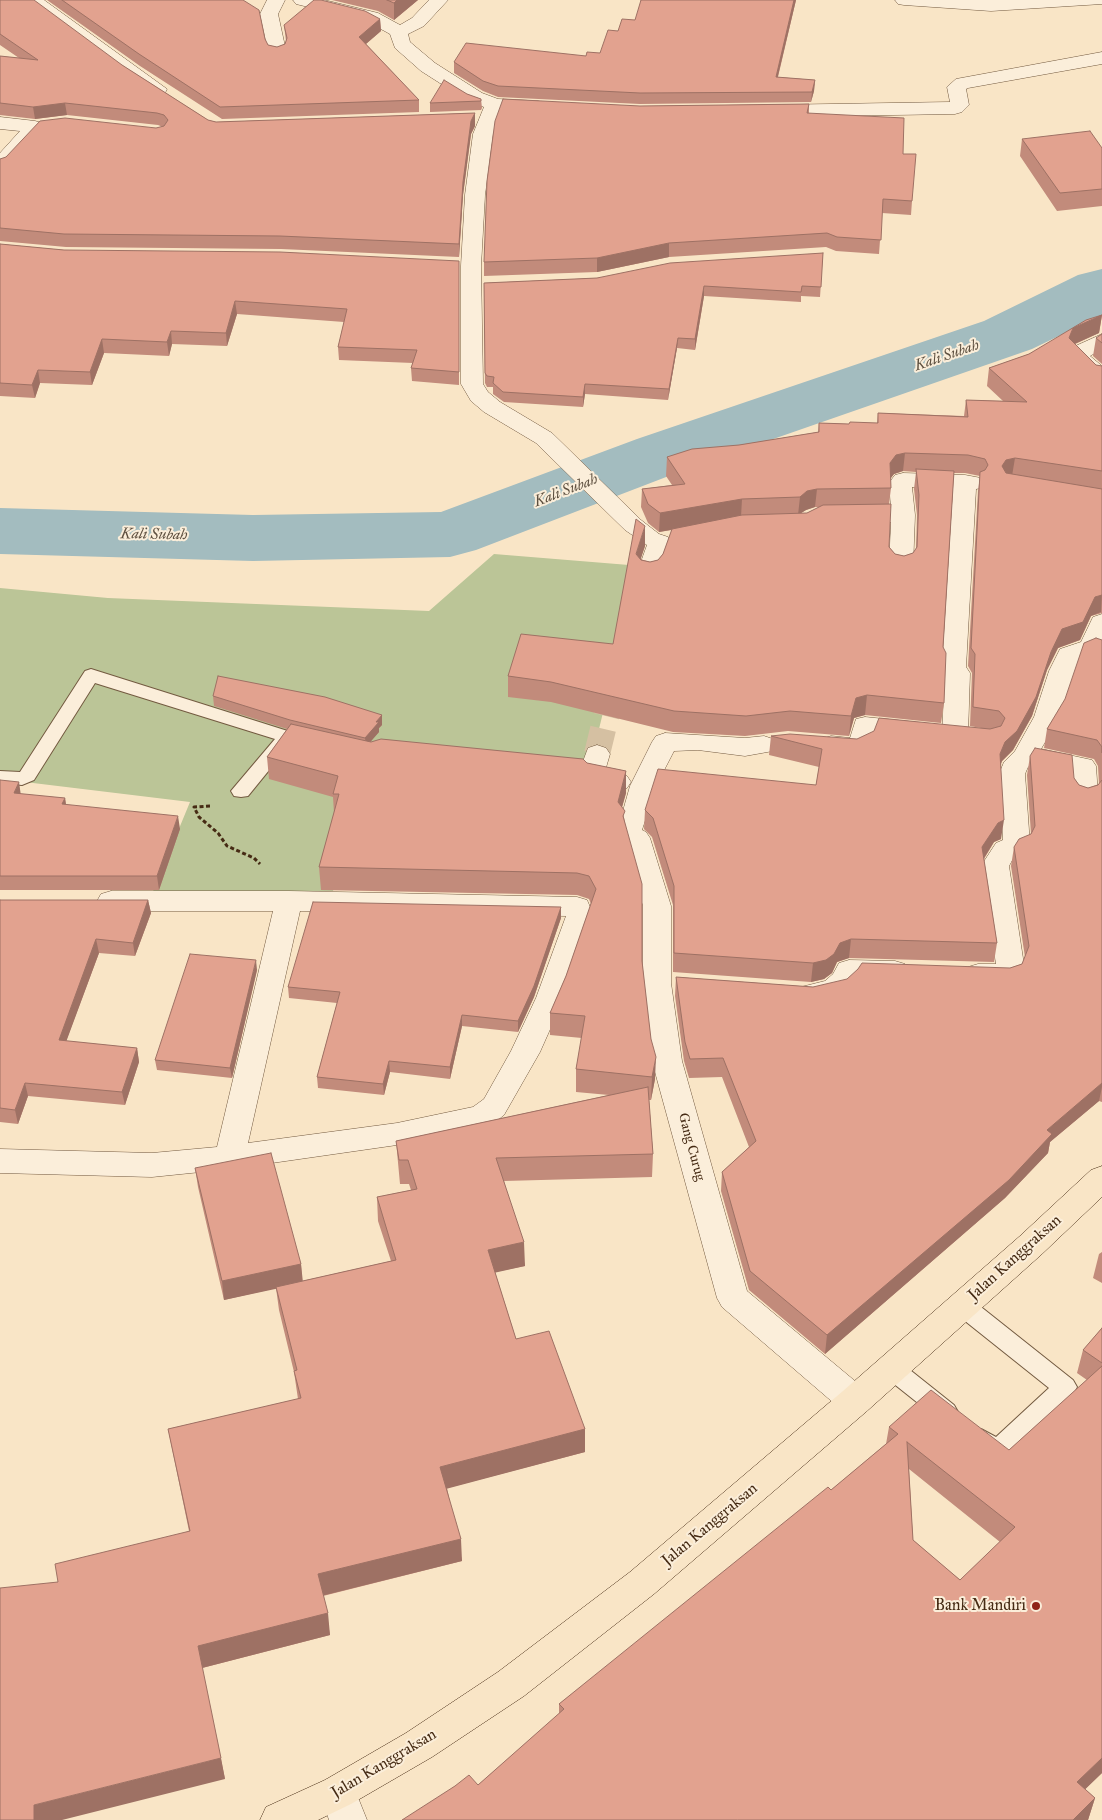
<!DOCTYPE html>
<style>
body{margin:0}
canvas{display:block;background:#f9e5c6}
</style>
<canvas width="1102" height="1820"></canvas>
<script>
const ctx = document.querySelector('canvas').getContext('2d');
ctx.lineJoin = 'round';
function fill(path, color) {
  ctx.fillStyle = color;
  ctx.fill(path, 'evenodd');
}
function poly(rows) {
  const path = new Path2D();
  for (const r of rows) {
    path.moveTo(r[0], r[1]);
    for (let i = 2; i < r.length; i += 2) path.lineTo(r[i], r[i + 1]);
  }
  return path;
}
function trace(path, color, width, dash) {
  ctx.strokeStyle = color;
  ctx.lineWidth = width;
  ctx.lineCap = dash ? 'butt' : 'round';
  ctx.setLineDash(dash || []);
  ctx.stroke(path);
}
function label(font, color, halo, rows, align = 'center') {
  ctx.font = font + ' "IM FELL Great Primer",serif';
  ctx.lineWidth = 4;
  ctx.setLineDash([]);
  ctx.textBaseline = 'middle';
  ctx.strokeStyle = halo;
  ctx.fillStyle = color;
  for (const [text, x, y, turn = 0] of rows) {
    ctx.save();
    ctx.translate(x, y);
    ctx.rotate((+turn || 0) * Math.PI / 180);
    ctx.textAlign = isNaN(turn) ? turn : align;
    if (halo) ctx.strokeText(text, 0, 0);
    ctx.fillText(text, 0, 0);
    ctx.restore();
  }
}
const green = poly([
 [494,554,629,565,608,692,590,766,380,741,333,891,152,894,190,802,0,779,0,588,108,598,429,611]
]);
const river = poly([
 [1102,269,1102,315,1032,349,687,469,476,550,450,557,253,561,0,554,0,508,253,515,441,512,637,439,984,321,1078,275,1102,269]
]);
const streetTunnel = poly([
 [597,754,615,680]
]);
const path = poly([
 [210,806,194,807,199,817,218,833,227,846,254,858,260,864]
]);
const lane = poly([
 [91,669,294,733,296,737,248,796,241,797,234,796,231,791,275,739,95,683,34,780,22,785,0,783,0,771,20,772,85,671,91,669],
 [963,1297,971,1299,1073,1380,1077,1387,1073,1394,1008,1456,999,1459,983,1455,972,1446,969,1439,972,1432,981,1429,996,1437,1049,1388,955,1313,951,1306,955,1299,963,1297],
 [892,1359,900,1362,954,1405,958,1412,954,1419,946,1422,938,1419,884,1376,880,1369,884,1362,892,1359]
]);
const street = poly([
 [23,0,44,0,167,89,165,93,151,93,23,0],
 [267,0,285,0,278,14,286,51,284,55,277,57,270,55,268,51,260,14,267,0],
 [293,0,324,0,378,13,400,25,412,18,429,0,448,0,424,26,408,34,410,42,435,63,482,93,498,99,538,101,545,103,547,107,545,111,538,113,502,111,493,134,485,195,481,266,483,384,488,392,500,402,552,433,641,520,659,534,668,537,672,542,657,578,649,580,641,578,637,573,647,545,625,530,536,443,484,412,471,401,461,384,461,266,465,195,473,134,484,107,468,101,421,71,395,48,390,34,366,21,296,4,293,0],
 [895,0,1102,0,1102,4,991,11,904,5,898,4,895,0],
 [1102,52,1102,64,968,88,966,89,969,105,962,112,955,114,771,117,764,115,761,111,764,107,771,105,950,102,947,87,956,79,1102,52],
 [0,117,35,121,42,123,45,127,7,168,0,170,0,153,20,131,0,129,0,117],
 [1102,334,1102,349,1090,356,1102,366,1102,384,1094,382,1068,357,1071,348,1102,334],
 [903,473,965,475,981,478,984,483,981,488,976,489,966,667,970,673,968,734,964,740,955,742,946,740,942,734,945,673,942,667,953,489,912,487,915,515,913,567,909,572,901,574,893,572,889,567,891,522,854,522,846,520,842,515,846,510,854,508,891,508,889,483,895,475,903,473],
 [1102,614,1102,658,1092,655,1079,660,1060,717,1041,749,1092,760,1096,766,1098,796,1094,802,1085,805,1076,802,1072,796,1070,772,1031,765,1028,767,1025,774,1030,845,1026,852,1014,857,1009,866,1024,965,1017,982,1007,985,978,984,968,981,964,974,968,967,978,964,996,964,981,866,996,843,1003,840,999,774,1004,762,1015,751,1034,717,1049,671,1060,649,1081,642,1093,617,1102,614],
 [865,717,914,722,923,724,927,730,923,736,914,738,876,735,871,748,855,756,822,751,818,745,822,739,831,736,850,738,856,719,865,717],
 [665,733,745,738,764,736,773,739,777,745,773,751,745,756,698,750,674,751,656,786,642,830,646,832,650,838,671,906,671,983,682,1061,747,1291,867,1391,871,1401,867,1411,855,1415,843,1411,722,1307,717,1298,652,1061,643,983,643,906,624,838,627,833,623,831,619,825,630,786,652,742,656,736,665,733],
 [597,745,606,748,610,754,605,771,627,776,631,782,627,788,618,791,587,784,579,772,588,748,597,745],
 [111,891,289,891,577,897,587,900,594,916,564,998,540,1052,504,1115,491,1125,397,1145,230,1169,152,1177,0,1173,0,1149,152,1153,217,1147,273,911,111,911,101,908,97,901,101,894,111,891],
 [300,911,566,916,536,998,511,1051,484,1099,473,1107,397,1123,248,1143,300,911],
 [849,960,895,961,905,964,909,971,905,978,895,981,859,980,855,987,844,996,834,999,811,1004,801,1001,797,994,801,987,825,981,833,974,839,963,849,960],
 [338,1775,351,1780,367,1820,329,1820,320,1792,325,1780,338,1775]
]);
const highway = poly([
 [1102,1166,1102,1197,1042,1254,867,1411,654,1594,524,1696,432,1757,351,1804,318,1820,260,1820,266,1807,325,1780,406,1733,498,1672,630,1572,843,1391,1020,1236,1091,1170,1102,1166]
]);
const wall = poly([
 [0,0,122,65,208,120,216,122,475,113,475,126,471,134,463,195,459,257,281,249,66,247,0,241,0,159,163,127,158,125,67,115,35,119,0,115,0,116,0,56,19,58,0,45],
 [47,0,243,0,268,45,277,47,285,44,286,41,284,25,380,19,381,31,366,44,419,100,419,112,222,119,140,66],
 [332,0,418,0,394,20,378,11],
 [796,0,778,77,815,80,814,91,811,102,640,104,498,97,483,91,454,73,454,62,586,56,600,53,618,31,635,20],
 [467,94,481,99,482,108,481,110,430,112,430,103],
 [809,104,809,113,903,154,912,201,911,215,882,213,879,254,836,251,826,247,669,257,597,272,484,276,484,262,640,106],
 [1022,139,1102,148,1102,206,1057,211,1020,156],
 [0,244,64,250,459,274,459,385,412,381,411,368,413,363,339,360,338,347,344,322,237,314,227,346,172,344,169,356,104,353,92,385,40,383,35,398,0,396],
 [823,253,820,297,801,296,801,302,704,296,695,350,677,348,668,400,585,394,583,407,504,402,493,394,493,387,487,387,485,383,484,283,597,278],
 [1102,315,1099,333,1075,344,1096,365,1102,366,1102,613,1091,616,1080,640,1058,648,1047,670,1032,716,1013,750,1002,761,1001,764,1001,839,994,842,984,859,997,943,994,962,849,958,837,962,832,973,824,979,811,982,673,972,673,905,652,837,644,829,645,810,816,785,819,767,769,755,771,736,857,739,981,728,970,726,972,673,968,666,978,491,980,476,965,473,954,473,943,647,944,703,941,723,865,715,854,718,849,736,788,731,745,736,673,732,551,702,508,697,508,676,613,644,645,526,645,546,640,559,650,562,658,560,663,554,672,530,659,532,648,523,641,507,642,489,672,485,666,476,667,457,818,432,819,423,849,424,877,423,878,413,964,416,966,400,1003,401,987,386,989,368,1029,354],
 [903,471,916,472,914,489,917,515,916,550,913,553,904,556,895,554,889,547,889,504,891,488,890,478,894,474],
 [815,507,819,507,807,513,801,513,806,510],
 [1102,334,1102,364,1093,356,1096,338],
 [1102,640,1102,1102,1099,1101,1050,1142,1048,1153,1005,1198,825,1354,749,1290,721,1191,722,1172,749,1147,722,1077,689,1078,684,1061,675,996,676,977,813,987,1010,968,1022,964,1025,957,1011,866,1014,847,1031,834,1027,775,1030,756,1074,778,1079,785,1088,788,1099,784,1098,766,1094,759,1044,748,1047,729],
 [213,696,382,715,382,725,379,728,379,732,370,742,587,763,626,771,626,793,622,807,625,823,642,961,655,1079,651,1100,649,1100,653,1154,652,1177,504,1181,525,1266,495,1272,516,1339,585,1429,585,1452,447,1488,462,1561,323,1596,330,1635,202,1668,225,1779,58,1582,189,1531,168,1429,298,1399,294,1372,279,1310,276,1288,224,1300,198,1187,195,1168,301,1264,302,1281,391,1261,378,1221,377,1197,411,1190,409,1184,400,1184,396,1141,609,1095,576,1092,576,1069,582,1038,550,1035,550,1013,566,976,591,904,589,899,577,895,321,890,319,867,334,813,333,797,269,779,267,757,287,729,214,706],
 [0,780,21,794,65,798,66,805,180,829,159,890,0,890],
 [0,900,148,900,151,913,135,956,99,953,66,1041,137,1048,139,1062,125,1105,28,1096,18,1124,0,1122],
 [561,918,534,997,518,1032,462,1026,450,1079,390,1072,384,1095,318,1088,317,1077,337,1003,289,998,288,987],
 [257,970,232,1078,157,1070,155,1060],
 [1102,1252,1102,1283,1093,1278,1099,1254],
 [1102,1328,1102,1773,1085,1789,1095,1798,1088,1820,402,1820,478,1785,559,1714,559,1704,831,1490,886,1444,889,1427,1009,1450,1087,1380,1077,1373,1083,1350],
 [909,1469,1000,1542,960,1580,913,1540]
]);
const shadedWall = poly([
 [397,0,418,0,394,20,394,3],
 [794,0,796,0,775,88,776,77],
 [380,19,381,31,360,49,359,37],
 [815,80,814,91,811,102,812,92],
 [65,103,67,115,35,119,33,107],
 [475,113,475,126,471,134,463,195,459,257,459,244,463,182,471,121],
 [669,243,669,257,597,272,597,258],
 [704,286,704,296,695,350,695,339],
 [235,301,237,314,227,346,226,333],
 [1102,315,1099,333,1070,346,1069,338,1073,328],
 [171,331,172,344,169,356,167,342],
 [678,338,677,348,668,400,669,389],
 [102,339,104,353,92,385,90,372],
 [38,370,40,383,35,398,32,385],
 [585,384,585,394,583,407,583,397],
 [905,453,903,471,894,474,888,482,890,463,896,455],
 [1015,458,1012,476,999,484,1002,466,1006,460],
 [817,489,815,507,806,510,798,515,800,497,807,491],
 [742,499,741,517,659,532,660,513],
 [645,526,645,546,636,574,636,554],
 [1102,595,1101,612,1091,616,1080,640,1058,648,1047,670,1032,716,1013,750,1002,761,997,773,1000,754,1005,742,1062,629,1095,597],
 [867,695,865,715,854,718,849,736,851,716,856,698],
 [382,715,382,725,379,728,379,732,366,747,365,738,376,722],
 [626,771,626,793,617,825,618,802],
 [19,782,21,796,14,793],
 [65,798,67,812,62,804],
 [178,816,180,829,159,890,157,876],
 [1004,820,1001,839,994,842,979,866,982,847,998,823],
 [148,900,151,913,135,956,133,943],
 [561,907,561,918,534,997,518,1032,518,1021],
 [96,939,99,953,62,1053,59,1040],
 [851,939,849,958,837,962,832,973,824,979,811,982,813,963,840,943],
 [256,960,257,970,232,1078,230,1068],
 [462,1015,462,1026,450,1079,450,1067],
 [137,1048,139,1062,125,1105,122,1092],
 [656,1057,655,1079,651,1100,652,1077],
 [389,1061,390,1072,384,1095,383,1084],
 [25,1083,28,1096,18,1124,15,1110],
 [1102,1083,1102,1087,1099,1101,1050,1142,1048,1153,1005,1198,825,1354,827,1335,1047,1130],
 [524,1242,525,1266,489,1274,488,1250],
 [301,1264,303,1283,224,1300,222,1281],
 [585,1429,585,1452,442,1490,440,1467],
 [461,1539,462,1561,321,1596,318,1574],
 [328,1613,330,1635,202,1668,198,1646],
 [221,1758,225,1779,62,1820,34,1820,34,1805],
 [1102,1758,1102,1773,1071,1803,1077,1782],
 [1095,1798,1088,1820,1073,1820]
]);
const building = poly([
 [0,0,34,0,122,65,208,120,216,122,475,113,471,121,463,182,459,244,280,236,64,234,0,228,0,159,6,157,40,121,65,118,156,128,164,126,168,120,164,115,157,113,65,103,33,107,0,103,0,56,38,60,0,34,0,0],
 [62,0,243,0,259,10,265,39,268,45,277,47,285,44,287,38,284,25,314,0,321,0,365,11,380,19,359,37,419,100,220,107,139,54,62,0],
 [387,0,397,0,394,3,387,0],
 [641,0,794,0,776,77,815,80,812,92,640,93,498,86,483,81,454,62,466,43,586,56,587,52,600,53,608,30,618,31,622,19,635,20,641,0],
 [444,80,467,94,481,99,481,101,430,103,444,80],
 [503,99,640,106,809,104,807,113,904,118,903,154,916,154,912,201,883,199,881,240,837,237,827,233,669,243,597,258,484,262,487,181,495,121,503,99],
 [1090,131,1102,148,1102,189,1060,193,1022,139,1090,131],
 [0,244,64,250,280,252,459,261,459,372,411,368,417,350,338,347,347,309,235,301,226,333,171,331,167,342,102,339,90,372,38,370,32,385,0,383,0,244],
 [823,253,821,287,802,286,801,292,704,286,695,339,678,338,669,389,585,384,583,397,503,392,493,383,494,377,487,376,485,373,484,283,597,278,670,263,823,253],
 [1102,315,1073,328,1069,338,1096,365,1102,366,1102,471,1015,458,1006,460,1002,466,1006,473,1102,489,1102,595,1095,597,1083,622,1062,629,1051,652,1036,697,1017,731,1005,742,1000,754,1004,820,998,823,982,847,997,943,851,939,840,943,834,954,826,960,813,963,674,953,674,886,653,818,645,810,658,769,816,785,822,749,771,736,790,734,857,739,874,731,879,718,990,729,1001,726,1005,718,999,711,973,707,975,654,971,648,980,472,985,470,988,465,985,459,968,455,905,453,896,455,890,463,891,488,817,489,807,491,800,497,742,499,660,513,648,504,642,489,685,484,667,457,692,449,739,445,819,432,819,423,849,424,850,422,878,423,878,413,968,417,966,400,1027,402,989,368,1029,354,1086,320,1102,315],
 [1102,334,1102,343,1096,338,1102,334],
 [916,469,954,471,943,647,946,653,944,703,867,695,856,698,851,716,790,711,746,716,674,711,551,682,508,676,521,634,613,644,636,519,645,526,636,554,641,560,650,562,658,560,663,554,672,529,742,515,807,513,823,505,891,504,889,547,895,554,904,556,913,553,917,547,919,495,916,469],
 [1096,638,1102,640,1102,753,1102,747,1097,740,1047,729,1065,699,1084,643,1096,638],
 [218,676,325,697,382,715,376,722,379,722,365,738,290,720,213,696,218,676],
 [291,724,371,742,381,739,583,759,587,763,626,771,618,802,625,811,623,816,642,884,642,961,651,1039,656,1057,652,1077,576,1069,585,1016,550,1013,566,976,596,889,589,876,577,873,319,867,339,794,333,794,338,776,267,757,291,724],
 [1035,748,1072,755,1074,778,1079,785,1088,788,1098,785,1102,780,1102,1083,1047,1130,1052,1134,1009,1180,827,1335,750,1271,722,1172,756,1141,723,1058,690,1059,685,1042,676,977,813,987,847,979,858,969,862,963,1010,968,1022,964,1029,946,1014,847,1019,839,1031,834,1035,826,1030,756,1035,748],
 [0,780,19,782,14,793,65,798,62,804,178,816,157,876,0,876,0,780],
 [0,900,148,900,133,943,96,939,59,1040,137,1048,122,1092,25,1083,15,1110,0,1108,0,900],
 [313,902,561,907,534,986,518,1021,462,1015,450,1067,389,1061,383,1084,317,1077,340,992,288,987,313,902],
 [190,954,256,960,230,1068,155,1060,190,954],
 [648,1087,653,1154,496,1158,524,1242,488,1250,516,1339,549,1331,585,1429,440,1467,461,1539,318,1574,328,1613,198,1646,221,1758,34,1805,34,1820,0,1820,0,1588,58,1582,55,1564,190,1531,168,1429,301,1398,294,1371,297,1370,276,1287,396,1260,377,1197,417,1189,408,1160,399,1160,396,1141,648,1087],
 [271,1153,301,1264,222,1281,195,1168,271,1153],
 [1102,1328,1102,1363,1083,1350,1102,1328],
 [1102,1366,1102,1758,1077,1782,1095,1798,1073,1820,402,1820,455,1786,469,1775,478,1785,564,1709,559,1704,828,1487,831,1490,898,1434,889,1427,931,1390,1009,1450,1102,1366],
 [907,1442,1015,1527,960,1580,913,1540,907,1442]
]);
const markers = [
 [1036,1606,5,"#8f2418"]
];
const streetNames = [
 ["Gang Curug",691,1147,75]
];
const waterNames = [
 ["Kali Subah",947,356,-19],
 ["Kali Subah",566,491,-21],
 ["Kali Subah",154,535,1]
];
const nearStreetnames = [
 ["Jalan Kanggraksan",1015,1258,-42],
 ["Jalan Kanggraksan",710,1525,-40],
 ["Jalan Kanggraksan",384,1764,-31]
];
const nearPoinames = [
 ["Bank Mandiri",1026,1606]
];
fill(green, '#bbc597');
fill(river, '#a3bcbf');
trace(streetTunnel, '#d5c0a2', 26, [26, 13]);
trace(lane, '#735a40', 2);
trace(street, '#735a40', 1);
trace(highway, '#462b14', 1);
trace(path, '#462b14', 3, [4, 2.5]);
fill(lane, '#fbeeda');
fill(street, '#fbeeda');
fill(highway, '#f9e5c6');
fill(wall, '#c28b7b');
fill(shadedWall, '#9e7164');
fill(building, '#e2a28f');
trace(building, '#9e7164', 1);
for (const [x, y, r, color] of markers) {
  const dot = new Path2D();
  dot.arc(x, y, r, 0, 2 * Math.PI);
  ctx.fillStyle = color;
  ctx.fill(dot);
  trace(dot, '#fbeeda', 2);
}
label('14px', '#462b14', '#fbeeda', streetNames);
label('italic 15px', '#5d4f3f', '#fbeeda', waterNames);
label('16px', '#462b14', '#fbeeda', nearStreetnames);
label('16px', '#462b14', '#fbeeda', nearPoinames, 'right');
</script>
